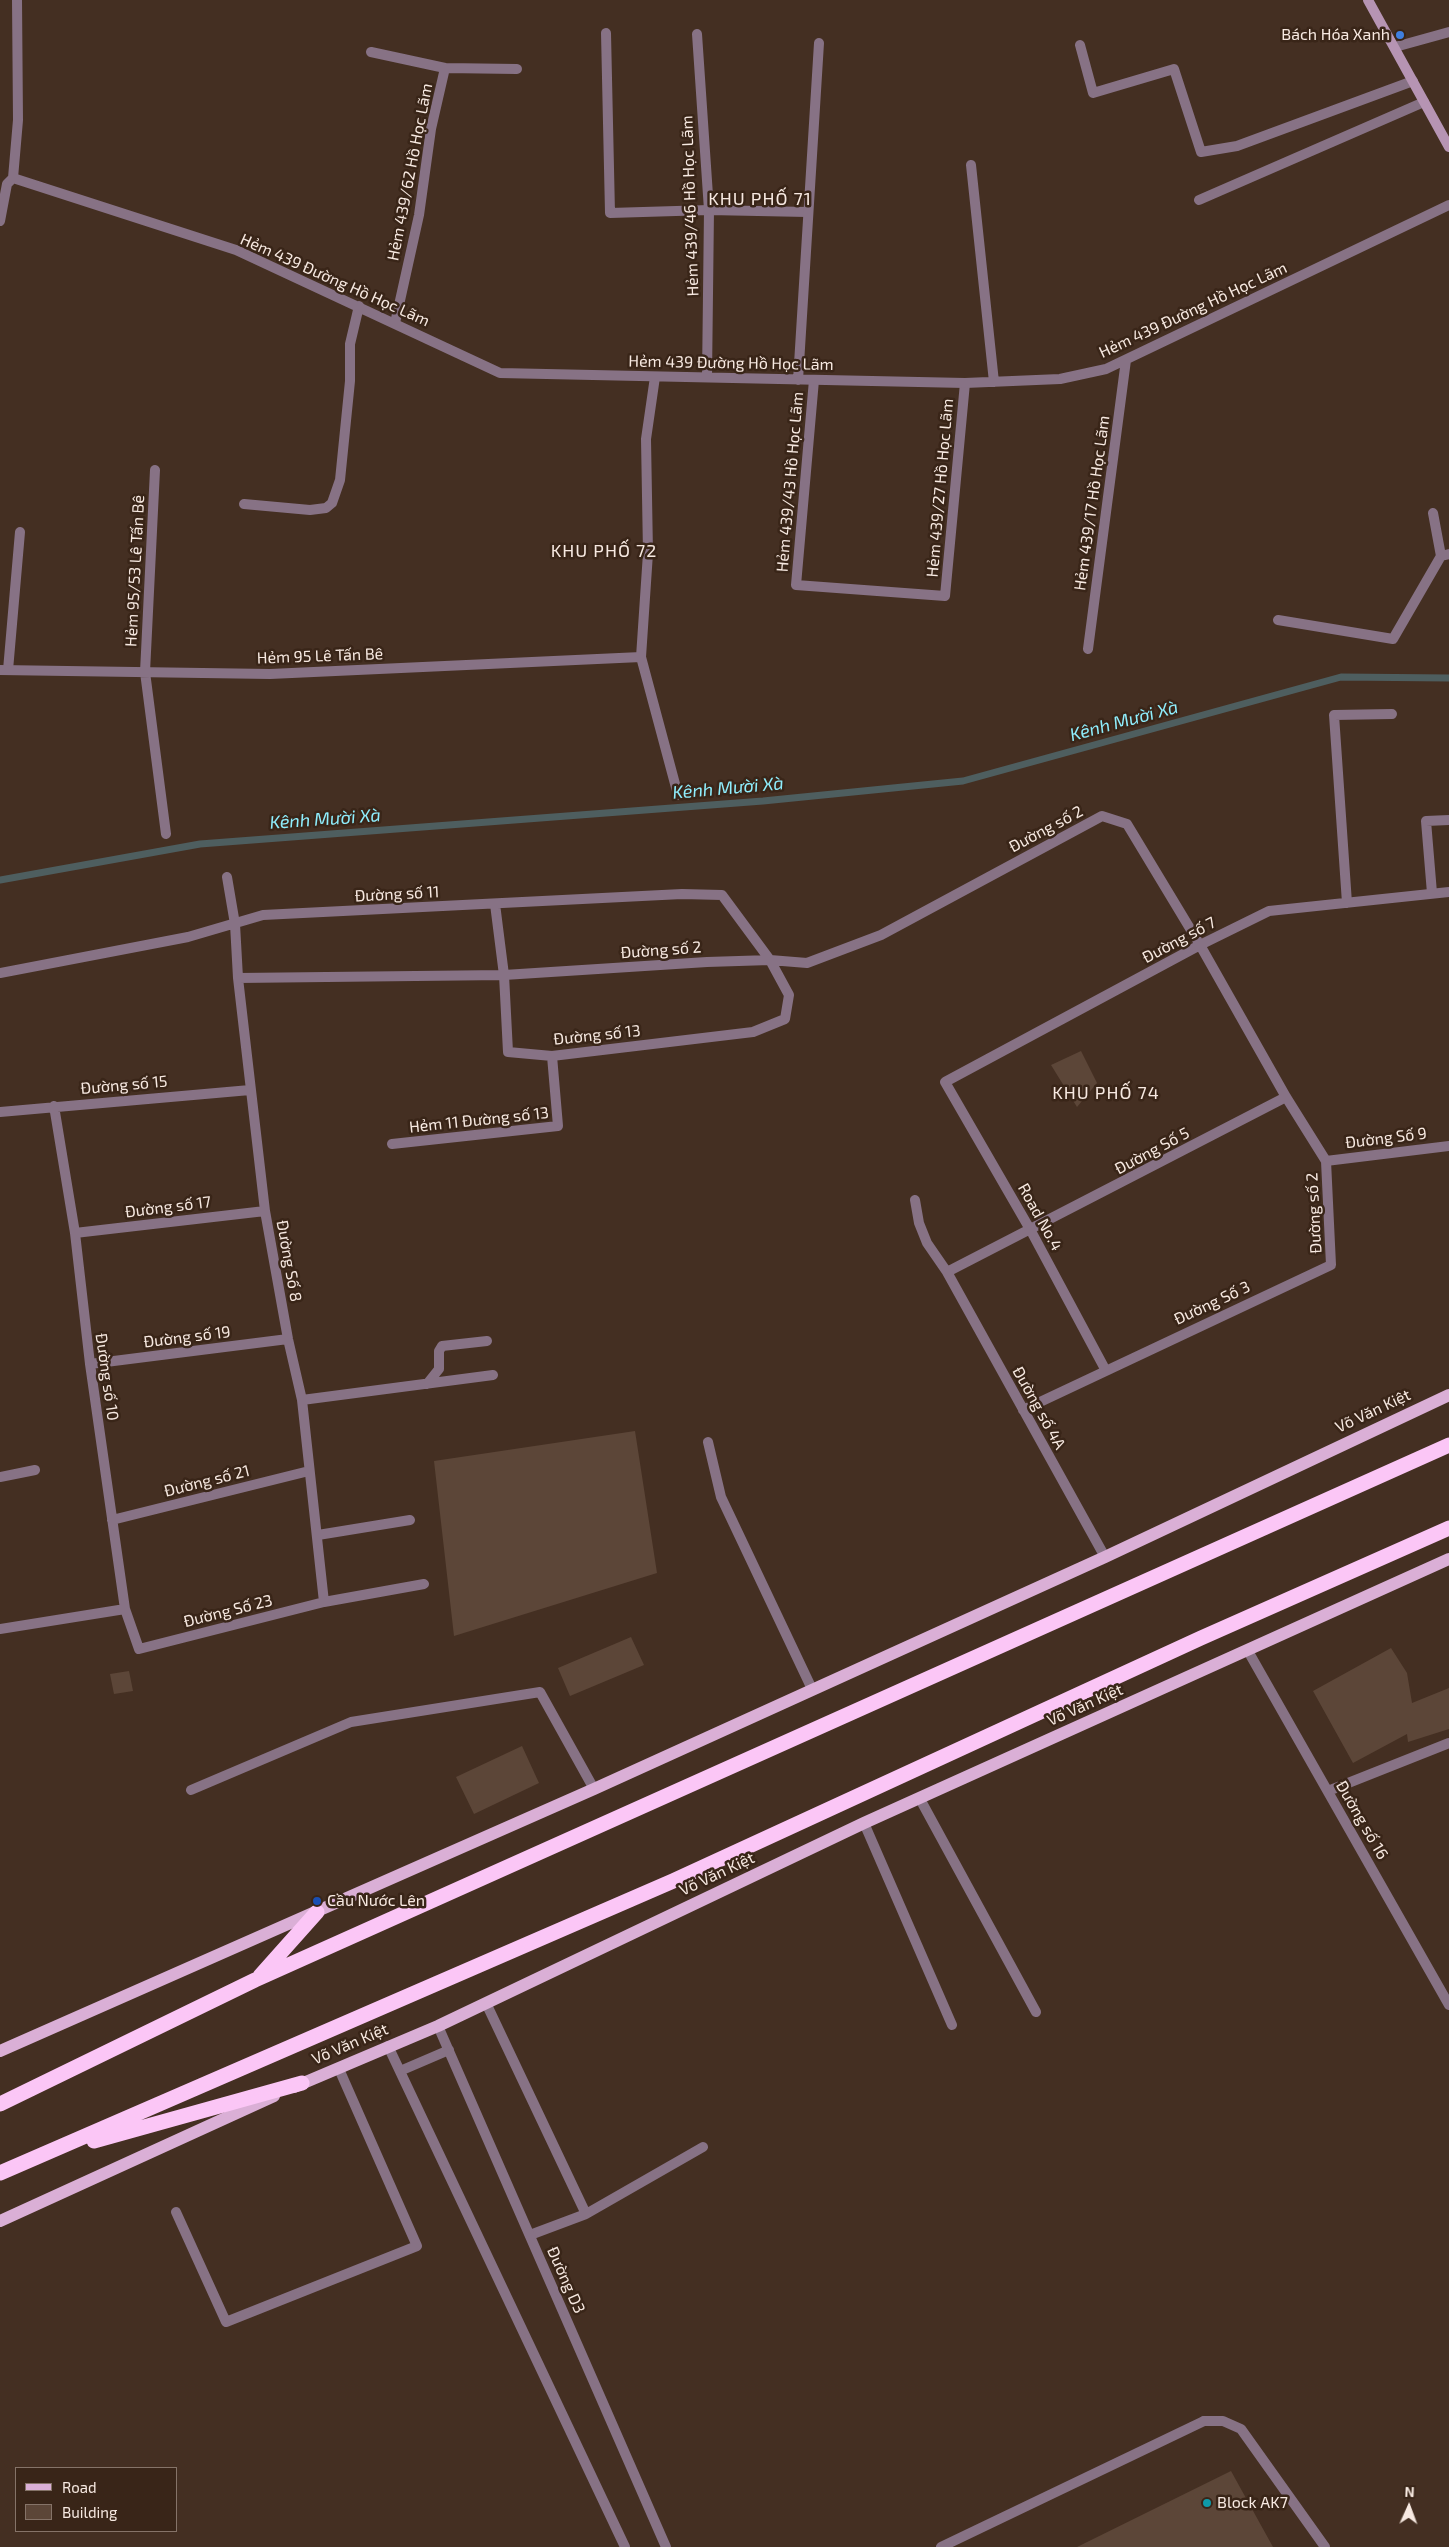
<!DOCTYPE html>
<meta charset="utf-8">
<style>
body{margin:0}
#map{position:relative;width:1449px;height:2547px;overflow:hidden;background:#442f22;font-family:"Exo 2",sans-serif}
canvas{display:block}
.legend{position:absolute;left:15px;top:2467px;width:162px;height:65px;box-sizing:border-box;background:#392518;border:1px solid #857368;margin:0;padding:6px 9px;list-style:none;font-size:15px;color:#f7e9e1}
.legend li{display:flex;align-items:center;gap:10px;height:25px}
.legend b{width:25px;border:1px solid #857368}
.north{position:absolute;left:1384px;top:2482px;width:50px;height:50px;-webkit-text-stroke:4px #392518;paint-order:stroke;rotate:2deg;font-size:14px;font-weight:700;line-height:20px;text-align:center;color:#f7e9e1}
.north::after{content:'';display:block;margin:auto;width:18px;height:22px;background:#f7e9e1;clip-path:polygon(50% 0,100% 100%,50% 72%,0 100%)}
</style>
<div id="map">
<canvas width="1449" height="2547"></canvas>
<ul class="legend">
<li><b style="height:6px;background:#daafd6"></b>Road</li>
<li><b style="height:14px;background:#5c4638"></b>Building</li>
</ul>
<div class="north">N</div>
</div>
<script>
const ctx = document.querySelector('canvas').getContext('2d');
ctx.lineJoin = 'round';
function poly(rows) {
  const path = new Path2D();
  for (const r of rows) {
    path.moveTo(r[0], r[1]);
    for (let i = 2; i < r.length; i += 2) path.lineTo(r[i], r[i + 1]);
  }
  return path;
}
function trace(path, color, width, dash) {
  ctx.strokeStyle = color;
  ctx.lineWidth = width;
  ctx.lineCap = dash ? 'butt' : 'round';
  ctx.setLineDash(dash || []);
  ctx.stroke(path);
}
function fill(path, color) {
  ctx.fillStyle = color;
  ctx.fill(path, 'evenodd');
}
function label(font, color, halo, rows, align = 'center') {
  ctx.font = font + ' "Exo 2",sans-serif';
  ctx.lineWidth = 5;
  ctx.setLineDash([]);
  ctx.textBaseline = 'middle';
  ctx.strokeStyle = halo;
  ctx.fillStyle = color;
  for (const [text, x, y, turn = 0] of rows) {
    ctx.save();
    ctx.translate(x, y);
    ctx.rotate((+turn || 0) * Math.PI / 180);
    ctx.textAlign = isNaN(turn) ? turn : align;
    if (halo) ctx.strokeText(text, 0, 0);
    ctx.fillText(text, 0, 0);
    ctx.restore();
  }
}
const stream = poly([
 [0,880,200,844,763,801,963,781,1341,677,1449,678]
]);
const building = poly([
 [1081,1051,1097,1083,1077,1107,1051,1065],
 [635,1431,657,1573,454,1636,434,1461],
 [631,1637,644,1665,570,1696,558,1668],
 [1391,1648,1407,1673,1412,1703,1449,1688,1449,1729,1408,1742,1407,1734,1353,1763,1313,1691],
 [129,1671,133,1691,114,1694,110,1674],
 [522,1746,539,1783,474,1814,456,1777],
 [1231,2471,1273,2547,1077,2547]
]);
const lane = poly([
 [606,33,610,213,709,210,807,212],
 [1080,45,1093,93,1174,69,1201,152,1237,146,1413,81],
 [1395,47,1449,32],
 [371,52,445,68],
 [1199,200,1424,102],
 [395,323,419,215,431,129,445,68,517,69],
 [814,380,796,585,945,596,965,383],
 [1433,513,1441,556,1449,554],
 [1278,620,1393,639,1441,556],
 [8,670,20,532],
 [1432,893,1426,821,1449,820],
 [708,1442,721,1497,812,1689],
 [0,1477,35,1470],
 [191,1790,351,1722,540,1692,594,1789],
 [920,1799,1036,2012],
 [864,1823,952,2025],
 [486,2003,586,2214],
 [176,2212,226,2322,417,2246,339,2069],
 [530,2235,586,2214,703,2147],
 [941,2547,1204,2421]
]);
const street = poly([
 [697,34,709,210,707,377],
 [971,165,994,382],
 [13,178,236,250,500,373,965,383,1060,379,1106,369,1449,205],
 [0,221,7,184,13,178,18,120,17,0],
 [655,377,646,439,648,553,641,657,678,795],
 [798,380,819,43],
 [155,470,145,672,166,834],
 [244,504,310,510,326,508,332,503,340,480,350,381,350,344,359,306],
 [1088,649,1126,360],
 [0,670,270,674,641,657],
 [227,877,235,924,238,978,265,1211,288,1339,302,1400,324,1602],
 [1347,903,1334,715,1392,714],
 [495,904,504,975,707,962,770,960,807,963,881,935,1102,816,1127,824,1200,945,1286,1097,1326,1161,1331,1265,1023,1410],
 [0,973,188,937,263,915,682,894,722,895,770,960,789,995,785,1019,753,1032,552,1056,508,1052,504,975,238,978],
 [54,1106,75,1233,90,1364,125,1609,139,1649,324,1602,424,1584],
 [0,1112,250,1090],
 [392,1144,558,1126,552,1056],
 [1326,1161,1449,1146],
 [915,1200,919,1223,927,1243,947,1272,1105,1557],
 [75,1233,265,1211],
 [947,1272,1286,1097],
 [90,1364,288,1339],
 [1105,1369,1031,1231,945,1082,1200,945,1269,911,1449,892],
 [427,1384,439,1369,439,1351,442,1346,487,1341],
 [302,1400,493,1375],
 [112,1520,309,1471],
 [318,1535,410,1520],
 [0,1629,125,1609],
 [1248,1651,1449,2005],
 [1328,1791,1449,1743],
 [438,2026,666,2547],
 [388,2046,625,2547],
 [400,2071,449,2050],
 [1204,2421,1223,2421,1241,2429,1325,2547]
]);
const secondary = poly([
 [1368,0,1449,147]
]);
const primary = poly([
 [0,2051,594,1789,1105,1557,1449,1395],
 [294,2087,438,2026,864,1823,1449,1559],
 [0,2221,274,2096]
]);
const highway = poly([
 [260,1976,317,1912],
 [0,2104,255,1980,1449,1445],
 [94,2141,302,2083],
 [0,2173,673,1881,1201,1638,1449,1528]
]);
const markers = [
 [1400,35,5,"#3f7fe0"],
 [317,1901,5,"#1a4fb4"],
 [1207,2503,5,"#0f9aa8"]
];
const poiNames = [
 ["Bách Hóa Xanh",1390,35,"right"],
 ["Cầu Nước Lên",327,1901],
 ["Block AK7",1217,2503]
];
const streetNames = [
 ["Hẻm 439/62 Hồ Học Lãm",410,172,-79],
 ["Hẻm 439/46 Hồ Học Lãm",690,206,-92],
 ["Hẻm 439 Đường Hồ Học Lãm",335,280,24],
 ["Hẻm 439 Đường Hồ Học Lãm",1193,310,-25],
 ["Hẻm 439 Đường Hồ Học Lãm",731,363,1],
 ["Hẻm 439/43 Hồ Học Lãm",790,482,-85],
 ["Hẻm 439/27 Hồ Học Lãm",940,488,-85],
 ["Hẻm 439/17 Hồ Học Lãm",1092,503,-82],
 ["Hẻm 95/53 Lê Tấn Bê",135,571,-87],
 ["Hẻm 95 Lê Tấn Bê",320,656,-2],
 ["Đường số 2",1046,829,-28],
 ["Đường số 11",397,894,-3],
 ["Đường số 7",1179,940,-28],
 ["Đường số 2",661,950,-4],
 ["Đường số 13",597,1035,-6],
 ["Đường số 15",124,1085,-5],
 ["Hẻm 11 Đường số 13",479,1120,-6],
 ["Đường Số 9",1386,1138,-7],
 ["Đường Số 5",1152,1151,-28],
 ["Đường số 17",168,1207,-7],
 ["Đường số 2",1314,1213,-93],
 ["Road No.4",1040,1217,61],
 ["Đường Số 8",289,1261,80],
 ["Đường Số 3",1212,1303,-25],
 ["Đường số 19",187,1337,-7],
 ["Đường số 10",107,1377,82],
 ["Đường số 4A",1039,1408,61],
 ["Võ Văn Kiệt",1373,1411,-25],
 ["Đường số 21",207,1481,-14],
 ["Đường Số 23",228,1611,-14],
 ["Võ Văn Kiệt",1085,1705,-24],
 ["Đường số 16",1362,1820,60],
 ["Võ Văn Kiệt",717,1874,-25],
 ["Võ Văn Kiệt",350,2044,-23],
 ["Đường D3",566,2280,66]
];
const neighbourhoodNames = [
 ["KHU PHỐ 71",760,199],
 ["KHU PHỐ 72",604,551],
 ["KHU PHỐ 74",1106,1093]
];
const waterNames = [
 ["Kênh Mười Xà",1124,721,-15],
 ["Kênh Mười Xà",728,788,-5],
 ["Kênh Mười Xà",325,819,-4]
];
trace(stream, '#4e5e5f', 7);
fill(building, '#5c4638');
trace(lane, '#877285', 10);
trace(street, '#877285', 10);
trace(secondary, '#b694b3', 10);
trace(primary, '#daafd6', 12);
trace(highway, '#fbc6f6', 15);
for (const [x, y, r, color] of markers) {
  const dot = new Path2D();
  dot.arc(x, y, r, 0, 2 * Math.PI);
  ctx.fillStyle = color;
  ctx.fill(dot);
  trace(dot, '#392518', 2);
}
label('16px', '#f7e9e1', '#392518', poiNames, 'left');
label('16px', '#f7e9e1', '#392518', streetNames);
ctx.letterSpacing = '1px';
label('18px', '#f7e9e1', '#392518', neighbourhoodNames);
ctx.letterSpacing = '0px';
label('italic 18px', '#8feefd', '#392518', waterNames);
</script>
